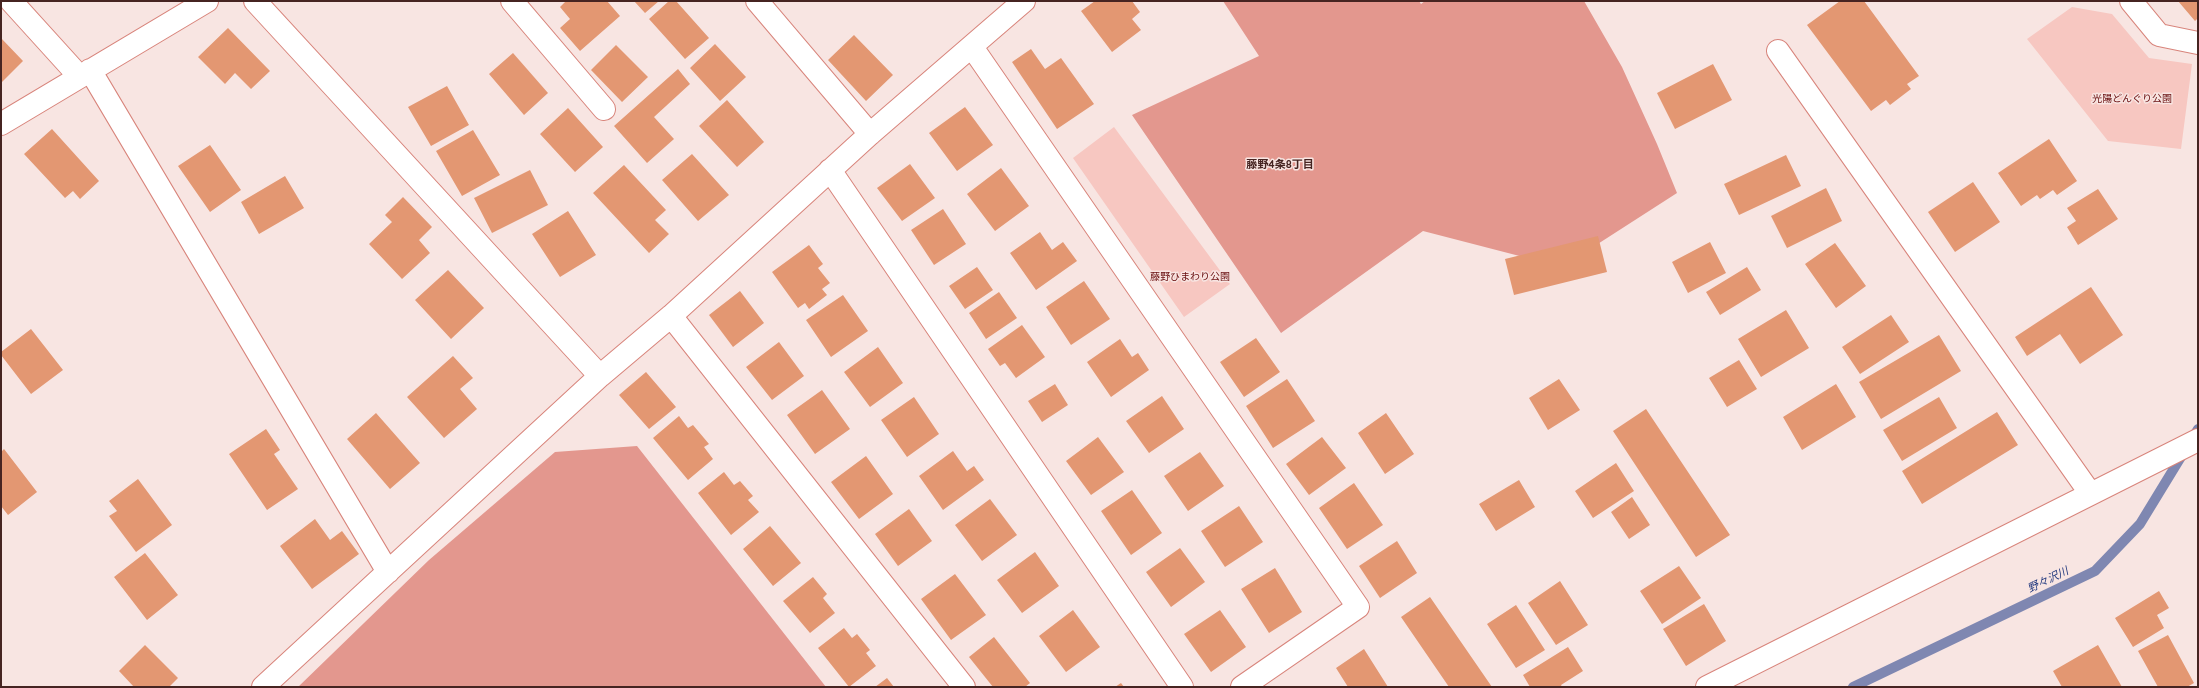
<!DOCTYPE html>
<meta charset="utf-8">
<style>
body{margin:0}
#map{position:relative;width:2199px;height:688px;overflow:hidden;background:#f8e5e2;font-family:Quicksand,sans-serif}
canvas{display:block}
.frame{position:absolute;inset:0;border:2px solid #462421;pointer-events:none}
</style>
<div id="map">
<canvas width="2199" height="688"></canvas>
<div class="frame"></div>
</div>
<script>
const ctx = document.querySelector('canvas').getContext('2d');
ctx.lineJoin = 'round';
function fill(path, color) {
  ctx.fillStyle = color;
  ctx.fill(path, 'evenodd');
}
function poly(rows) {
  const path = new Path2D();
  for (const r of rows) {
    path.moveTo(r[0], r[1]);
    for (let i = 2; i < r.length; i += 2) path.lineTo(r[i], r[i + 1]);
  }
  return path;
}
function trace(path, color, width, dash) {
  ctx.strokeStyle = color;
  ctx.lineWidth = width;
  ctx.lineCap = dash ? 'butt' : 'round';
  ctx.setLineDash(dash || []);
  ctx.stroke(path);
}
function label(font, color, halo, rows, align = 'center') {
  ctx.font = font + ' Quicksand,"Noto Sans JP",sans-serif';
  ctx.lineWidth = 3;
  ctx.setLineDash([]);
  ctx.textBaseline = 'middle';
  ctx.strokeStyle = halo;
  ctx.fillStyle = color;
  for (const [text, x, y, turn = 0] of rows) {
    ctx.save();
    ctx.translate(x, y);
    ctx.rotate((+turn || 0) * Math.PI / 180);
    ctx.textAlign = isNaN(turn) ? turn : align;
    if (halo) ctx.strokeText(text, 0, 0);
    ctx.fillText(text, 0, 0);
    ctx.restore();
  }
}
const green = poly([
 [2072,7,2112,14,2149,58,2192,64,2181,149,2108,141,2027,39],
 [1114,127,1230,284,1184,317,1073,158]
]);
const forest = poly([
 [1223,1,1419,1,1421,4,1425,1,1584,1,1622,67,1657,144,1677,193,1562,267,1423,231,1281,333,1132,115,1259,56],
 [637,446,826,687,298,687,429,560,555,452]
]);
const stream = poly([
 [1853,687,2095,571,2140,524,2198,429]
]);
const building = poly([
 [566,1,607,1,620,16,580,51,560,28,570,19,560,7],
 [634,1,659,1,645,13],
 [669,1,676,1,709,38,685,59,649,19],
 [1095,1,1132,1,1140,12,1132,19,1141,30,1112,52,1081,11],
 [1840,1,1864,1,1919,76,1907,84,1911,89,1890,105,1886,100,1871,111,1807,25],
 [2178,1,2198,1,2198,18,2195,21],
 [228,28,270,71,251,89,235,73,225,84,198,57],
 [854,35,893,75,866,101,828,60],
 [1,38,23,61,1,83],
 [715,44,746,77,720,101,690,68],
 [616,45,648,77,622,102,591,70],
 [1031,49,1045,69,1061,58,1094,104,1057,129,1012,62],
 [513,53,548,93,524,115,489,74],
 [1713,64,1732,100,1675,129,1657,93],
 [678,69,690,84,654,117,674,139,647,163,614,126],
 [447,86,469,125,431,146,408,107],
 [727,100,764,142,737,167,699,126],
 [965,107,993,145,957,171,929,133],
 [568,108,603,147,575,172,540,134],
 [52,129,99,181,80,199,73,191,65,198,24,154],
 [473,130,500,175,462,196,436,151],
 [2049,139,2077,181,2057,195,2053,190,2040,199,2037,195,2021,206,1998,173],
 [210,145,241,190,210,212,178,166],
 [692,154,729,195,698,221,662,180],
 [1786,155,1801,186,1739,215,1724,184],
 [910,164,935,198,902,221,877,188],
 [624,165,666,210,655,220,669,234,649,253,593,193],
 [1001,168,1029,206,995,231,967,194],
 [530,170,548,205,492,233,474,198],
 [285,176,304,208,259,234,241,202],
 [1973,182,2000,222,1955,252,1928,212],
 [1826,188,1842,221,1787,248,1771,216],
 [2098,189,2118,219,2078,245,2067,227,2076,221,2067,208],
 [403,197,432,227,419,240,430,253,402,279,369,244,392,222,385,215],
 [943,209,966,244,934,265,911,230],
 [568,211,596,255,560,277,532,234],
 [1040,232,1052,250,1063,242,1077,261,1036,290,1010,253],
 [1598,236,1607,272,1514,295,1505,259],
 [1710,242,1726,273,1688,293,1672,262],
 [1835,243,1866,286,1836,308,1805,264],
 [809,245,823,264,818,268,830,283,822,289,827,295,809,309,805,303,798,308,772,272],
 [977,267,993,290,965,309,949,286],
 [1747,267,1761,290,1720,315,1706,292],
 [448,270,484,308,451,339,415,300],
 [1084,281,1110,319,1071,345,1046,307],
 [2091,287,2123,335,2080,364,2060,334,2027,356,2015,337],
 [740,291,764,323,733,347,709,315],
 [999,292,1017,318,986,339,969,313],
 [843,295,868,331,831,357,806,320],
 [1786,310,1809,348,1761,377,1738,339],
 [1891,315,1909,342,1860,374,1842,347],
 [1022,325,1045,357,1016,378,1005,363,1000,366,988,349],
 [31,329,63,370,31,394,1,355,1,352],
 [1939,335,1961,371,1881,419,1859,382],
 [1256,338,1280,372,1244,397,1220,362],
 [1120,339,1132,357,1138,353,1149,370,1111,397,1087,362],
 [779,342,804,376,772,400,746,367],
 [878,347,903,383,870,407,844,372],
 [453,356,473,378,460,389,477,409,444,438,407,397],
 [1739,360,1757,389,1727,407,1709,378],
 [646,372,676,407,649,429,619,395],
 [1287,379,1315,421,1273,448,1246,406],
 [1559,379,1580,410,1548,430,1529,398],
 [1055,384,1068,405,1042,422,1028,401],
 [1836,384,1856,417,1802,450,1783,417],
 [822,390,850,429,815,454,787,415],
 [1162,396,1184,429,1149,453,1126,421],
 [914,397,939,434,907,457,881,420],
 [1939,397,1957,428,1902,461,1883,430],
 [1646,409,1730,535,1696,557,1613,431],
 [1997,412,2018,445,1922,504,1902,471],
 [376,413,420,463,390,489,347,439],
 [1386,413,1414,454,1385,474,1358,433],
 [679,416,688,428,693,425,709,444,704,447,713,459,688,480,653,438],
 [266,429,280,450,274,454,298,489,267,510,229,454],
 [1098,437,1124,472,1091,495,1066,461],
 [1322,437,1346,468,1309,495,1286,464],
 [4,449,37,492,8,515,1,506,1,452],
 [953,451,967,471,974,466,984,480,943,510,919,476],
 [1200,452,1224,486,1188,511,1164,476],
 [866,456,893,494,859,519,831,482],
 [1616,463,1634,491,1593,518,1575,491],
 [724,472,734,485,740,481,753,496,748,500,759,512,731,535,698,493],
 [138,479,172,525,136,552,109,516,117,511,109,501],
 [1519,480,1535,507,1496,531,1479,504],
 [1354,483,1383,525,1347,549,1319,508],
 [1132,490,1162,533,1131,555,1101,511],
 [1632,497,1650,525,1629,539,1611,512],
 [990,499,1017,535,982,561,955,525],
 [1239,506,1263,542,1225,567,1201,531],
 [909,509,932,541,898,566,875,534],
 [315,519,330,540,342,531,359,554,312,589,280,546],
 [770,526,801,563,773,586,743,549],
 [1397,541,1417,573,1380,598,1359,566],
 [1180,548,1205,582,1171,607,1146,572],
 [1035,552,1059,586,1022,613,997,580],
 [145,553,178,595,147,620,114,577],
 [1679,566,1701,598,1662,624,1640,591],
 [1275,568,1302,612,1269,633,1241,589],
 [955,574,986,615,951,640,921,599],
 [813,577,827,594,823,598,835,613,810,633,783,601],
 [1560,581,1588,625,1556,645,1528,603],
 [2159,591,2169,608,2157,615,2164,628,2133,647,2115,618],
 [1430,597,1492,687,1449,687,1401,617],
 [1704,604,1726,641,1686,666,1663,629],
 [1516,605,1545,650,1516,668,1487,624],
 [1073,610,1100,647,1066,672,1039,636],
 [1220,610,1246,647,1211,672,1184,634],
 [844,628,852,638,857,634,870,650,866,653,876,666,849,687,818,648],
 [2168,635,2194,683,2187,687,2158,687,2138,651],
 [994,637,1030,683,1025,687,993,687,969,657],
 [145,645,178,678,169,687,134,687,119,671],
 [2098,645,2122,687,2062,687,2053,671],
 [1568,647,1583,671,1561,685,1562,687,1530,687,1523,675],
 [1364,649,1388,687,1348,687,1336,668],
 [887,678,894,687,875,687],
 [1121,683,1124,687,1115,687]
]);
const street = poly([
 [11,1,79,76],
 [255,1,600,376],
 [512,1,604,109],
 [757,1,870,134],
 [2131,1,2159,35,2198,43],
 [972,47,1358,607,1242,687],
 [1778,51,2090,493],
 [90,70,388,572],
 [1,124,207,1],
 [830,170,1182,687],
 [671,316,964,687],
 [263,687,600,376,671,316,870,134,1024,1],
 [1707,687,2198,440]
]);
const parkNames = [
 ["光陽どんぐり公園",2132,99],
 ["藤野ひまわり公園",1190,277]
];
const neighbourhoodNames = [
 ["藤野4条8丁目",1280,165]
];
const waterNames = [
 ["野々沢川",2048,580,-26]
];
fill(green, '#f7c7c1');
fill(forest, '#e3978e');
trace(stream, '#7f87b1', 10);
fill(building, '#e39772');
trace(street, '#d8847b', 24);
trace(street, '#fff', 22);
label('10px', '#680d0e', '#f8e5e2', parkNames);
label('bold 11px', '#462421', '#f8e5e2', neighbourhoodNames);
label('italic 11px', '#21387e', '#f8e5e2', waterNames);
</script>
